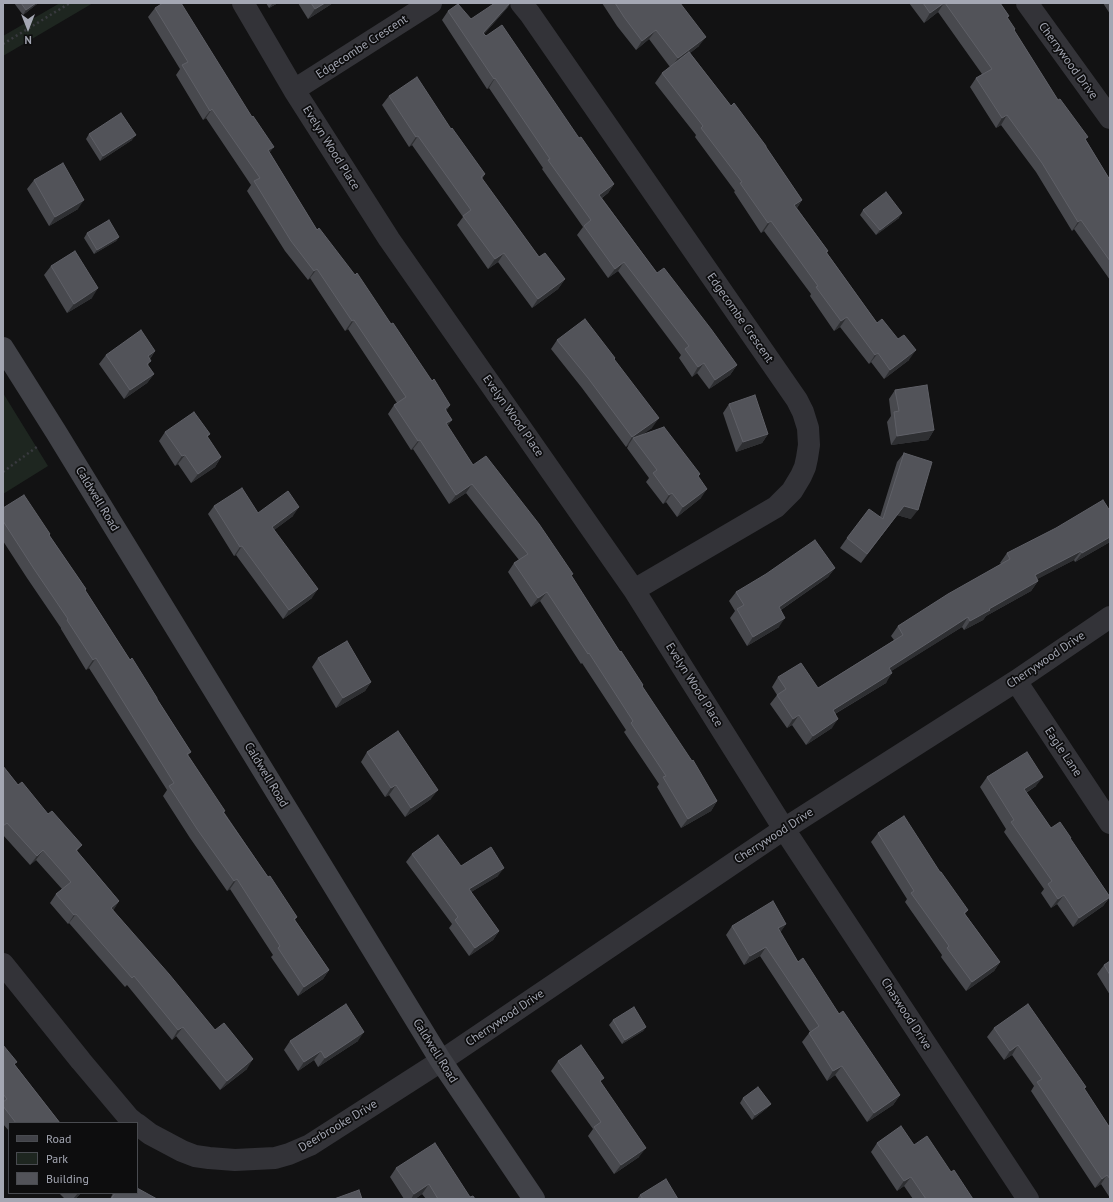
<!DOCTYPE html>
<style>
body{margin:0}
#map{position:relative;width:1113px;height:1202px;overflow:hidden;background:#121213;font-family:"PT Sans",sans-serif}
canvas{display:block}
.frame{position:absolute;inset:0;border:4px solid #a4a7b3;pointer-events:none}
.legend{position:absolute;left:8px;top:1122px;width:130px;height:72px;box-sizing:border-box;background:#0d0d0e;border:1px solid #494b50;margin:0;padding:5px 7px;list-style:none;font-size:12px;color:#a4a7b3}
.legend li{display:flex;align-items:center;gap:8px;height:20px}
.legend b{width:20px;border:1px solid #494b50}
.north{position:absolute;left:8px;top:8px;width:40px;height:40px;-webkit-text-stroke:3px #0d0d0e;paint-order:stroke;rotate:180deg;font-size:11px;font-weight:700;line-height:16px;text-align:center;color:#a4a7b3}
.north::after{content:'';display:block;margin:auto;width:14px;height:18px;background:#a4a7b3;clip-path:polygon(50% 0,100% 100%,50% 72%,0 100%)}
</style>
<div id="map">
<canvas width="1113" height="1202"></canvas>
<div class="frame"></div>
<ul class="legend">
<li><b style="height:5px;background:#414248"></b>Road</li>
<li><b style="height:11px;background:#1e2620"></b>Park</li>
<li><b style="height:11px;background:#525359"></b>Building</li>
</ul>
<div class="north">N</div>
</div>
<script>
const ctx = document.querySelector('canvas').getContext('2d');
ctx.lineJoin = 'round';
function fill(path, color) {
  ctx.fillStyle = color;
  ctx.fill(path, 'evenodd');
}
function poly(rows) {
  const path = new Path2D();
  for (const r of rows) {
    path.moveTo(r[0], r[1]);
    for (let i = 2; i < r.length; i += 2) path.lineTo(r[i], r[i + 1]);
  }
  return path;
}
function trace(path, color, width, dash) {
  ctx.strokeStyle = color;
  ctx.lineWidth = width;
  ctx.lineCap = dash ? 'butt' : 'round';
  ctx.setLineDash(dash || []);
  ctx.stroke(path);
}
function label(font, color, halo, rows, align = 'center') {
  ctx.font = font + ' "PT Sans",sans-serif';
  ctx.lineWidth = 3.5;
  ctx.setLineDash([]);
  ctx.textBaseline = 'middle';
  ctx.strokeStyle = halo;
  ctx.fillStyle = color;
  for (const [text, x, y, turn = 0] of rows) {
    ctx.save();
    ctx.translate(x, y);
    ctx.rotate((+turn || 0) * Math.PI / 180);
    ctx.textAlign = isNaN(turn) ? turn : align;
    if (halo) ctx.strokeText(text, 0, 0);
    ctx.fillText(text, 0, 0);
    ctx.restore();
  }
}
const green = poly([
 [60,3,93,3,3,56,3,36],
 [3,393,48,466,3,494]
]);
const path = poly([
 [3,44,70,3],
 [3,472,38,446]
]);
const street = poly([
 [243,3,294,90,389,239,634,590,784,829,1028,1199],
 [521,3,530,14,797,400,803,412,808,428,809,445,807,458,805,467,801,476,792,491,776,507,634,590],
 [1027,3,1110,118],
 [294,90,431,3],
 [1016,681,1110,823],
 [3,964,81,1061,129,1118,135,1123],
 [137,1124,150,1134,182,1151,195,1156,209,1158,235,1160,275,1158,289,1154,310,1145,441,1061,784,829,1016,681,1110,617]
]);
const secondary = poly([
 [3,348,56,432,441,1061,534,1199]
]);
const wall = poly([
 [14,3,38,3,37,4,23,15],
 [266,3,278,3,269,8],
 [298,3,333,3,308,19],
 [602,3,680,3,699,46,690,53,731,106,766,147,802,200,797,208,828,251,827,253,877,323,909,360,884,379,871,362,869,364,840,327,834,331,810,296,811,294,764,231,761,233,734,192,735,191,695,137,696,135,655,83,662,73,670,67,649,39,636,50,617,26],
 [909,3,1000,3,1009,16,1007,18,1014,30,1058,100,1086,140,1110,180,1110,280,1074,229,1072,231,1036,172,1001,125,996,128,970,87,976,78,982,74,938,12,924,23],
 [1103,3,1110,3,1110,14],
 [508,7,484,34,579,138,614,184,608,193,602,198,657,273,737,365,730,375,709,389,697,373,692,377,679,358,681,355,618,271,608,278,577,235,583,227,542,169,543,168,489,88,487,89,442,20,448,11,471,19],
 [155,8,270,153,317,230,391,324,432,381,450,405,446,411,452,420,447,426,473,465,571,576,642,686,717,801,711,811,681,828,657,787,659,784,624,732,626,730,582,663,581,664,540,601,531,607,508,572,514,563,519,560,466,493,449,504,413,449,411,450,388,414,394,405,397,403,348,329,345,331,310,278,308,280,285,251,247,191,251,185,206,118,203,120,176,75,180,69,148,17],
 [389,96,451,129,485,174,482,179,539,257,565,279,558,289,532,308,498,262,488,269,457,225,463,217,412,145,409,147,382,105],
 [89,134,132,140,100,161,86,139],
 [34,180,78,209,49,226,27,189],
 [863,210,899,218,876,235,860,215],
 [87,233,119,237,116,241,94,254,84,238],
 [51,266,92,298,67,313,44,275],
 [557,340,614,359,652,428,641,435,698,477,701,498,677,517,666,502,663,504,646,482,649,478,627,448,629,444,626,447,582,388,551,349],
 [155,351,150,359,148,366,154,374,147,383,124,399,99,364,106,355],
 [895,390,934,430,928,440,891,445,887,422,891,416,889,399],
 [729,404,768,434,762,443,736,452,723,413],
 [165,432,210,434,207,437,221,457,215,467,191,483,178,464,175,466,159,441],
 [904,453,911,519,897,515,861,563,840,548,847,538,880,517,897,462],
 [214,506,258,513,293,516,274,530,312,598,283,619,236,555,234,556,208,514],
 [3,508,50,534,49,535,86,589,85,590,130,660,157,699,191,752,188,755,224,812,268,877,297,917,295,920,329,970,323,979,298,996,271,957,273,955,230,889,227,891,190,838,163,796,167,790,89,668,86,670,61,629,61,628,27,578,3,541],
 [1110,511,1110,542,1075,562,1074,560,1037,579,1038,581,1031,591,986,616,983,620,964,630,962,627,891,671,886,683,835,714,832,728,806,745,792,725,787,728,770,704,777,695,772,687,778,677,818,688,894,640,891,636,898,626,1001,564,1000,563,1007,553],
 [835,568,828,577,781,610,779,627,747,646,730,618,735,611,729,601,736,592],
 [318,658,371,682,365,691,336,708,312,667],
 [367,752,431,799,405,817,389,795,385,797,361,762],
 [3,766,18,785,48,814,82,845,77,851,119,901,113,910,247,1069,220,1090,176,1036,172,1040,127,985,125,987,69,923,68,924,50,903,56,894,62,889,36,860,30,865,3,835],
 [987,777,1036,786,1026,793,1051,828,1070,839,1110,897,1103,906,1073,927,1057,904,1051,908,1041,893,1044,889,1004,832,1006,829,980,787],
 [878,833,968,910,965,914,1000,962,994,971,966,991,941,957,942,955,905,902,907,899,871,842],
 [412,854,498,876,471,892,499,931,493,940,469,956,449,928,452,924,406,862],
 [786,924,780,932,798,962,839,1014,900,1095,893,1105,867,1122,835,1075,827,1081,802,1042,809,1033,810,1032,760,956,744,965,726,935,732,926],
 [1110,961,1110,995,1097,974,1104,965],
 [613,1020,646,1027,643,1031,622,1044,609,1025],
 [994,1028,1086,1087,1084,1089,1110,1128,1110,1198,1101,1184,1095,1188,1031,1091,1034,1086,1012,1055,1004,1060,987,1037],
 [290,1041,358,1041,318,1067,314,1060,298,1071,284,1050],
 [3,1045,15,1065,60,1123,9,1123,9,1131,3,1124],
 [558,1061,601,1082,639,1157,614,1174,588,1136,593,1129,551,1071],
 [743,1098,771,1104,767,1108,752,1120,740,1103],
 [877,1143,914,1145,951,1172,973,1199,913,1199,904,1186,897,1191,871,1152],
 [396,1168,470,1197,475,1199,426,1199,422,1194,415,1199,404,1199,390,1177],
 [59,1193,81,1193,75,1199,65,1199],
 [113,1193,137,1193,157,1199,110,1199],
 [640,1195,678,1199,637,1199]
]);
const shadedWall = poly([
 [36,3,38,3,37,4,23,15,26,10],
 [273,3,278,3,269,8,272,4],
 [325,3,333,3,308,19,315,9],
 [510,3,511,3,508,7,477,42,483,33],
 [944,3,938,12,924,23,930,13],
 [656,30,649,39,636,50,642,41],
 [706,37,699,46,671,68,678,58],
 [495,78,489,88,487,89,494,79],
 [212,109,206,118,203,120,210,111],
 [1007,115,1001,125,996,128,1002,118],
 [136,135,132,140,100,161,103,156],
 [418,136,412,145,409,147,416,137],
 [274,147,267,156,268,150],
 [614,184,608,193,593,204,599,195],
 [84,200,78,209,49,226,55,217],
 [802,200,796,209,794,205],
 [902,213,899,218,876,235,880,230],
 [1081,220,1074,229,1072,231,1078,222],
 [771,221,764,231,761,233,768,223],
 [119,237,116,241,94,254,97,250],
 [504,253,498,262,488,269,495,259],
 [624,262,618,271,608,278,615,269],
 [317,269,310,278,308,280,314,271],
 [565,279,558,289,532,308,538,299],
 [98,288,92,298,67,313,74,304],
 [847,317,840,327,834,331,841,321],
 [354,320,348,329,345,331,352,321],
 [916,350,909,360,884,379,890,370],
 [155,351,149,360,148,356],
 [878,353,871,362,869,364,875,355],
 [704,363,697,373,692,377,698,367],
 [737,365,730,375,709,389,715,380],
 [154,374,147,383,124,399,130,390],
 [450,405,444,414,445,409],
 [659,418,652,428,635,440,633,438,629,444,626,447,632,437],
 [452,420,445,429,446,423],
 [934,430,928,440,891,445,897,436],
 [768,434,762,443,736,452,743,442],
 [420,440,413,449,411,450,418,441],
 [185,455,178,464,175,466,182,456],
 [221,457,215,467,191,483,198,474],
 [472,484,466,493,449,504,456,495],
 [707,489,701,498,677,517,683,507],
 [672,493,666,502,663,504,669,495],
 [904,506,918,510,911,519,897,515,861,563],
 [299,507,293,516,266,536,272,527],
 [1110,537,1110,542,1075,562,1082,553],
 [242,546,236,555,234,556,240,547],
 [1081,551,1074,560,1028,584,1035,575],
 [835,568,828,577,772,616,779,607],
 [1038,581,1031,591,986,616,983,620,964,630,970,621,989,609],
 [318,589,312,598,283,619,289,610],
 [547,592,540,601,531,607,538,598],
 [968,617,962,627,882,677,889,668],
 [785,618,779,627,747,646,753,637],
 [96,658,89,668,86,670,93,660],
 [892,673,886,683,826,719,833,710],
 [371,682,365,691,336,708,343,698],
 [799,715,792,725,787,728,793,719],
 [838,719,832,728,806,745,813,736],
 [1043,777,1036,786,1017,798,1024,789],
 [396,785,389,795,385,797,391,788],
 [438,790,431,799,405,817,411,808],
 [717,801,711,811,681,828,688,819],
 [43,850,36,860,30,865,37,856],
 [504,868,498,876,463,897,469,889],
 [237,879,230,889,227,891,234,881],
 [1064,895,1057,904,1051,908,1058,899],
 [1110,897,1103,906,1073,927,1079,918],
 [119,901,113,911,111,908],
 [76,914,69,923,68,924,74,915],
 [786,924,780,933,778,928],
 [499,931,493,940,469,956,475,948],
 [766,947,760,956,744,965,750,956],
 [1000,962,994,971,966,991,972,982],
 [329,970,323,979,298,996,304,987],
 [183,1027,176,1036,172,1040,178,1030],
 [646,1027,643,1031,622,1044,625,1040],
 [364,1032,358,1041,318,1067,325,1058],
 [1018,1045,1012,1055,1004,1060,1010,1051],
 [321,1051,314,1060,298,1071,304,1062],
 [253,1059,247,1069,220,1090,227,1081],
 [842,1066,835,1075,827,1081,833,1071],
 [900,1095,893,1105,867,1122,874,1113],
 [771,1104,767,1108,752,1120,755,1115],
 [646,1148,639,1157,614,1174,621,1165],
 [1107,1175,1101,1184,1095,1188,1102,1179],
 [911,1177,904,1186,897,1191,904,1181],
 [429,1184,422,1194,415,1199,411,1199,414,1194],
 [78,1193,81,1193,75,1199,73,1199]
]);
const building = poly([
 [21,3,36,3,26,10,21,3],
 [163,3,181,3,252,117,253,116,274,147,268,150,317,230,319,228,355,275,357,273,391,324,393,323,432,381,434,379,450,405,445,409,452,420,446,423,473,465,486,456,539,524,573,574,571,575,620,652,621,651,643,685,642,686,692,761,693,760,717,801,688,819,663,777,666,776,631,723,633,721,589,653,588,654,547,592,538,598,514,563,528,554,472,484,456,495,420,440,418,441,394,405,406,397,354,320,352,321,317,269,314,271,291,241,254,181,260,178,212,109,210,111,182,65,188,62,155,8,163,3],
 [311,3,325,3,315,9,311,3],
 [495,3,510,3,483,33,486,36,502,25,579,138,581,137,614,184,599,195,657,273,664,268,711,329,737,365,715,380,704,363,698,367,685,349,689,346,624,262,615,269,584,226,591,220,548,160,550,159,495,78,494,79,448,11,458,4,471,19,495,3],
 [615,3,680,3,706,37,678,58,656,30,642,41,624,17,615,3],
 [923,3,944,3,930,13,923,3],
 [945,3,1000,3,1009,16,1007,17,1015,29,1014,30,1058,100,1060,99,1088,137,1085,139,1110,180,1110,261,1081,220,1078,222,1042,163,1007,115,1002,118,976,78,992,69,945,3],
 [689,52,731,106,734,103,766,146,766,147,802,200,794,205,828,251,826,252,877,323,882,319,898,339,904,335,916,350,890,370,878,353,875,355,847,317,841,321,816,287,818,286,771,221,768,223,740,183,742,182,701,128,703,126,662,73,689,52],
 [417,77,451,129,452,128,485,174,481,177,539,257,545,253,565,279,538,299,504,253,495,259,463,216,471,210,418,136,416,137,389,96,417,77],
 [121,113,136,135,103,156,89,134,121,113],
 [63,163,84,200,55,217,34,180,63,163],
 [886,192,902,213,880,230,863,210,886,192],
 [109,220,119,237,97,250,87,233,109,220],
 [75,251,98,288,74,304,51,266,75,251],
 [585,319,615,358,614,359,659,418,632,437,588,378,557,340,585,319],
 [141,330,155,351,148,356,151,361,147,364,154,374,130,390,106,355,141,330],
 [927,385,934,430,897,436,894,412,899,411,895,390,927,385],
 [755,395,768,434,743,442,729,404,755,395],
 [194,412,210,434,207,436,221,457,198,474,185,455,182,456,165,432,194,412],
 [664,427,700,474,698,476,707,489,683,507,672,493,669,495,653,473,657,470,633,438,664,427],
 [904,453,932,462,918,510,904,506,867,554,847,538,869,509,883,519,904,453],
 [242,488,258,513,288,491,299,507,272,527,318,589,289,610,242,546,240,547,214,506,242,488],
 [24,495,50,534,49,535,86,589,85,590,130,660,132,658,157,698,157,699,191,752,187,754,225,811,223,812,268,877,270,876,297,917,294,919,329,970,304,987,278,948,280,946,237,879,234,881,197,829,169,786,174,783,96,658,93,660,67,620,68,619,34,569,3,521,3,508,24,495],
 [1103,500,1110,511,1110,537,1082,553,1081,551,1035,575,1038,581,989,609,990,610,970,621,968,617,889,668,892,673,833,710,838,719,813,736,799,715,793,719,777,695,786,689,778,677,801,663,818,688,903,635,898,626,948,594,1010,559,1007,553,1056,528,1103,500],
 [815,540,835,568,779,607,785,618,753,637,737,609,744,605,736,592,766,574,815,540],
 [347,641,371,682,343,698,318,658,347,641],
 [398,731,438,790,411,808,396,785,391,788,367,752,398,731],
 [1027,752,1043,777,1024,789,1051,828,1060,822,1071,838,1070,838,1110,897,1079,918,1064,895,1058,899,1048,884,1052,881,1011,822,1014,820,987,777,1027,752],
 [3,766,18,785,22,782,48,814,52,811,82,845,76,850,119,901,111,908,169,974,215,1030,224,1023,253,1059,227,1081,183,1027,178,1030,134,976,132,978,76,914,74,915,56,894,71,882,43,850,37,856,7,823,3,826,3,766],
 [904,816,940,872,941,872,968,910,964,913,1000,962,972,982,947,948,949,946,911,893,914,891,878,833,904,816],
 [438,835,461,866,491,847,504,868,469,889,499,931,475,948,455,920,458,917,412,854,438,835],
 [773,901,786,924,778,928,798,962,803,958,839,1014,843,1011,900,1095,874,1113,842,1066,833,1071,809,1033,819,1026,766,947,750,956,732,926,773,901],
 [1110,961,1110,975,1104,965,1110,961],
 [346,1004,364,1032,325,1058,321,1051,304,1062,290,1041,346,1004],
 [1028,1004,1086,1087,1084,1088,1110,1128,1110,1179,1107,1175,1102,1179,1037,1082,1042,1079,1018,1045,1010,1051,994,1028,1028,1004],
 [634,1007,646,1027,625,1040,613,1020,634,1007],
 [3,1045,17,1062,14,1064,60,1123,16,1123,3,1106,3,1102,7,1099,3,1094,3,1045],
 [581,1045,604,1078,600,1081,646,1148,621,1165,594,1127,601,1122,558,1061,581,1045],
 [758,1087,771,1104,755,1115,743,1098,758,1087],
 [901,1126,914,1145,927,1136,951,1172,954,1170,973,1199,926,1199,911,1177,904,1181,877,1143,901,1126],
 [435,1143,470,1197,473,1196,475,1199,438,1199,429,1184,414,1194,396,1168,435,1143],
 [666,1179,678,1199,643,1199,640,1195,666,1179],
 [137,1188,157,1199,111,1199,115,1193,137,1193,137,1188],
 [359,1190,362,1199,334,1199,359,1190]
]);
const streetNames = [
 ["Edgecombe Crescent",362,47,-33],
 ["Cherrywood Drive",1068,61,54],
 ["Evelyn Wood Place",331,148,58],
 ["Edgecombe Crescent",740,318,55],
 ["Evelyn Wood Place",513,416,55],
 ["Caldwell Road",97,499,59],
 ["Cherrywood Drive",1046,660,-34],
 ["Evelyn Wood Place",694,685,58],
 ["Eagle Lane",1063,752,56],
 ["Caldwell Road",266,775,59],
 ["Cherrywood Drive",774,836,-33],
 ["Chaswood Drive",906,1014,57],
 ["Cherrywood Drive",505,1018,-34],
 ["Caldwell Road",435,1051,58],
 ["Deerbrooke Drive",338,1126,-31]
];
fill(green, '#1e2620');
trace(path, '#393a3f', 2.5, [2, 3]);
trace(street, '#333338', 22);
trace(secondary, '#414248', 22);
fill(wall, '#48494e');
fill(shadedWall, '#2e2f32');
fill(building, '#525359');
trace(building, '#5f6067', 1);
label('12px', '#a4a7b3', '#0d0d0e', streetNames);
</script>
